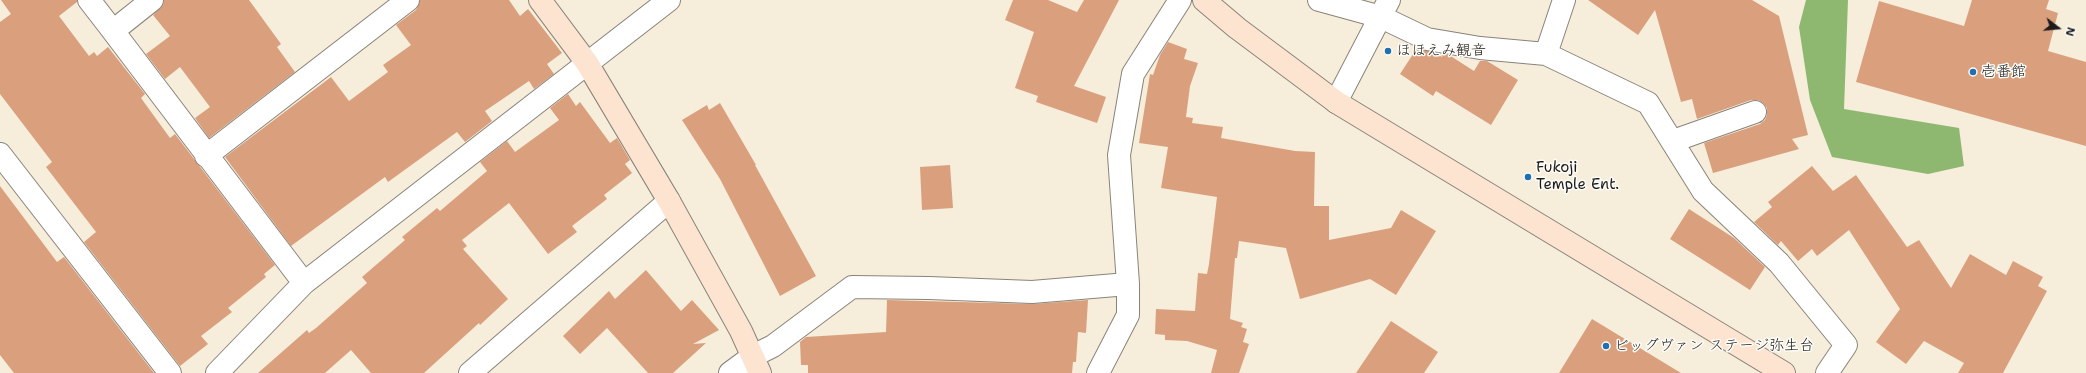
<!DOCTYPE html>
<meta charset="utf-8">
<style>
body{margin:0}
#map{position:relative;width:2086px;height:373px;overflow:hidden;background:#f6edda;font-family:"Shantell Sans",sans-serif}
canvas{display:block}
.north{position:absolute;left:2038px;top:8px;width:40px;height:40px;-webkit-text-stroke:3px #fdfcf7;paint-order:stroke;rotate:106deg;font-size:11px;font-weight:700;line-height:16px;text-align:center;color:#1c1c1c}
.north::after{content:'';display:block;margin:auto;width:14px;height:18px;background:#1c1c1c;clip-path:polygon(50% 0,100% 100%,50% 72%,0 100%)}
</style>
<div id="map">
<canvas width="2086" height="373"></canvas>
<div class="north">N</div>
</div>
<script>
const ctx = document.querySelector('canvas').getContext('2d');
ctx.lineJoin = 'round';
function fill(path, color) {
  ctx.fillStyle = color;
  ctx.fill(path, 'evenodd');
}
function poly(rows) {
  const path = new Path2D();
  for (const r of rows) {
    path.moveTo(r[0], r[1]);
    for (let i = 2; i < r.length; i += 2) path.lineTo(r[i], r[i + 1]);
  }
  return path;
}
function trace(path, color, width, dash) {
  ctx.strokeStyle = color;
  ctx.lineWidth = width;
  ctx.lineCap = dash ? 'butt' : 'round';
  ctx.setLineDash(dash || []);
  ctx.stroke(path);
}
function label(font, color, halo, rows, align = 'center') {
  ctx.font = font + ' "Shantell Sans","Klee One",sans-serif';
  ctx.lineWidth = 3;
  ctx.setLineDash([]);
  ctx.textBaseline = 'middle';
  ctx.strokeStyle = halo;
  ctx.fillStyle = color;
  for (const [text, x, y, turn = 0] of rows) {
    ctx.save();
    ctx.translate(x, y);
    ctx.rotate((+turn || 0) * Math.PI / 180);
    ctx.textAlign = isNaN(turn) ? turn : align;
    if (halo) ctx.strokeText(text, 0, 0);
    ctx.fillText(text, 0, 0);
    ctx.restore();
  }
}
const forest = poly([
 [1806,0,1848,0,1844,109,1959,128,1964,166,1928,174,1832,157,1810,100,1799,27]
]);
const building = poly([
 [1,0,77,0,77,2,59,16,89,56,94,52,97,56,108,47,145,94,141,98,170,138,175,134,275,265,264,274,266,277,228,308,232,312,201,336,208,344,180,366,84,242,96,232,46,167,52,162,0,94,0,22,11,14],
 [164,0,249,0,281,44,277,47,295,72,209,138,195,118,210,107,180,67,165,79,146,54,170,36,153,15,163,5],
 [420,0,509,0,520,16,528,9,562,53,547,64,554,74,534,89,529,81,485,111,492,121,465,142,457,132,388,182,385,177,291,246,225,157,331,77,349,101,388,72,383,65,411,45,396,25,416,10],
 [1013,0,1048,0,1077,12,1084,0,1119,0,1074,86,1106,97,1097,123,1036,102,1038,96,1015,88,1034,32,1005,20],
 [1588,0,1752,0,1779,16,1808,135,1792,139,1799,149,1713,173,1704,143,1760,124,1765,120,1767,115,1767,108,1763,103,1758,100,1751,100,1697,119,1692,99,1681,102,1655,10,1638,35],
 [1972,0,2049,0,2046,9,2058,13,2048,51,2086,62,2086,146,1856,82,1879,1,1964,26],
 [1168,42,1187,49,1184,59,1198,63,1190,86,1186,117,1193,118,1192,123,1223,127,1221,138,1295,151,1315,152,1314,206,1329,206,1329,240,1391,228,1401,210,1436,231,1396,295,1370,279,1300,299,1286,248,1239,241,1237,258,1235,258,1230,319,1243,323,1241,327,1247,329,1243,342,1249,344,1239,373,1211,373,1217,350,1187,341,1165,340,1165,335,1155,334,1156,309,1195,311,1198,273,1207,274,1209,264,1217,197,1161,188,1168,147,1139,143,1150,74,1153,75,1160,55],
 [1417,48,1436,53,1442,57,1443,54,1449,55,1474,71,1480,61,1487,61,1518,80,1491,125,1436,91,1433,96,1400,74],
 [568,94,576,106,580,102,610,143,617,138,630,160,625,164,632,173,604,195,607,199,572,226,577,232,548,254,509,203,462,240,467,246,463,249,508,299,480,325,479,323,424,373,371,373,351,350,325,373,258,373,307,330,309,333,316,328,367,283,362,277,405,240,402,237,437,208,440,211,487,171,480,162,507,141,515,152,559,120,550,108],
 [720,103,756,165,755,165,816,276,780,296,720,179,682,120,707,105,709,110],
 [950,165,953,208,922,210,920,167],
 [1812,166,1833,191,1856,175,1907,247,1919,240,1951,288,1970,254,2006,275,2013,261,2043,277,2038,286,2047,291,2003,373,1958,373,1964,363,1924,341,1906,364,1876,342,1900,309,1849,230,1817,256,1812,249,1798,261,1781,241,1778,245,1754,222,1772,207,1768,202],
 [0,186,57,262,64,257,154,373,14,373,0,355],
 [1689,209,1734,238,1765,267,1750,290,1670,239],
 [646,270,681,311,692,300,719,330,693,344,706,343,673,373,648,373,607,328,580,354,563,336,609,291,615,299],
 [887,300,1032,304,1088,300,1086,333,1078,332,1076,362,1073,362,1072,373,808,373,808,365,801,365,800,342,806,337,886,332],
 [1592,319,1681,373,1559,373],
 [1391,321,1438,352,1424,373,1356,373]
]);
const street = poly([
 [89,0,113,31],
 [152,0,113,31,304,283],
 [1319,0,1381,17,1427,39,1480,48,1546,54,1648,103,1703,191,1779,263,1846,345,1827,373],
 [1546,54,1564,0],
 [1336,102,1389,0],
 [1673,141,1755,112],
 [0,154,170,373],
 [206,156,408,0],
 [217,373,304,283,669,0],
 [470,373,669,201],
 [730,373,753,356,773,346,852,287,929,288,1032,292,1128,284],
 [1098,373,1128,315,1128,284,1119,155,1133,74,1180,0]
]);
const secondary = poly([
 [540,0,587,63,669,201,741,331,760,373],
 [1204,0,1237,28,1336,102,1784,373]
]);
const markers = [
 [1388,51,4,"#1f6fb2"],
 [1973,72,4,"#1f6fb2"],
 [1528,177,4,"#1f6fb2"],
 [1606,346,4,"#1f6fb2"]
];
const poiNames = [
 ["ほほえみ観音",1396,51],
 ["壱番館",1981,72],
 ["Fukoji",1536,168],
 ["Temple Ent.",1536,185],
 ["ビッグヴァン ステージ弥生台",1614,346]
];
fill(forest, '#8eb86f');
fill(building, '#daa07e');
trace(street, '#89847b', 24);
trace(secondary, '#89847b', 24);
trace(street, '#fff', 22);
trace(secondary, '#fde4d1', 22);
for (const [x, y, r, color] of markers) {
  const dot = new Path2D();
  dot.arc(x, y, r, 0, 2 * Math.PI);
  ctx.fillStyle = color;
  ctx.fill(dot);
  trace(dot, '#fdfcf7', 1.5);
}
label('15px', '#1c1c1c', '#fdfcf7', poiNames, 'left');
</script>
